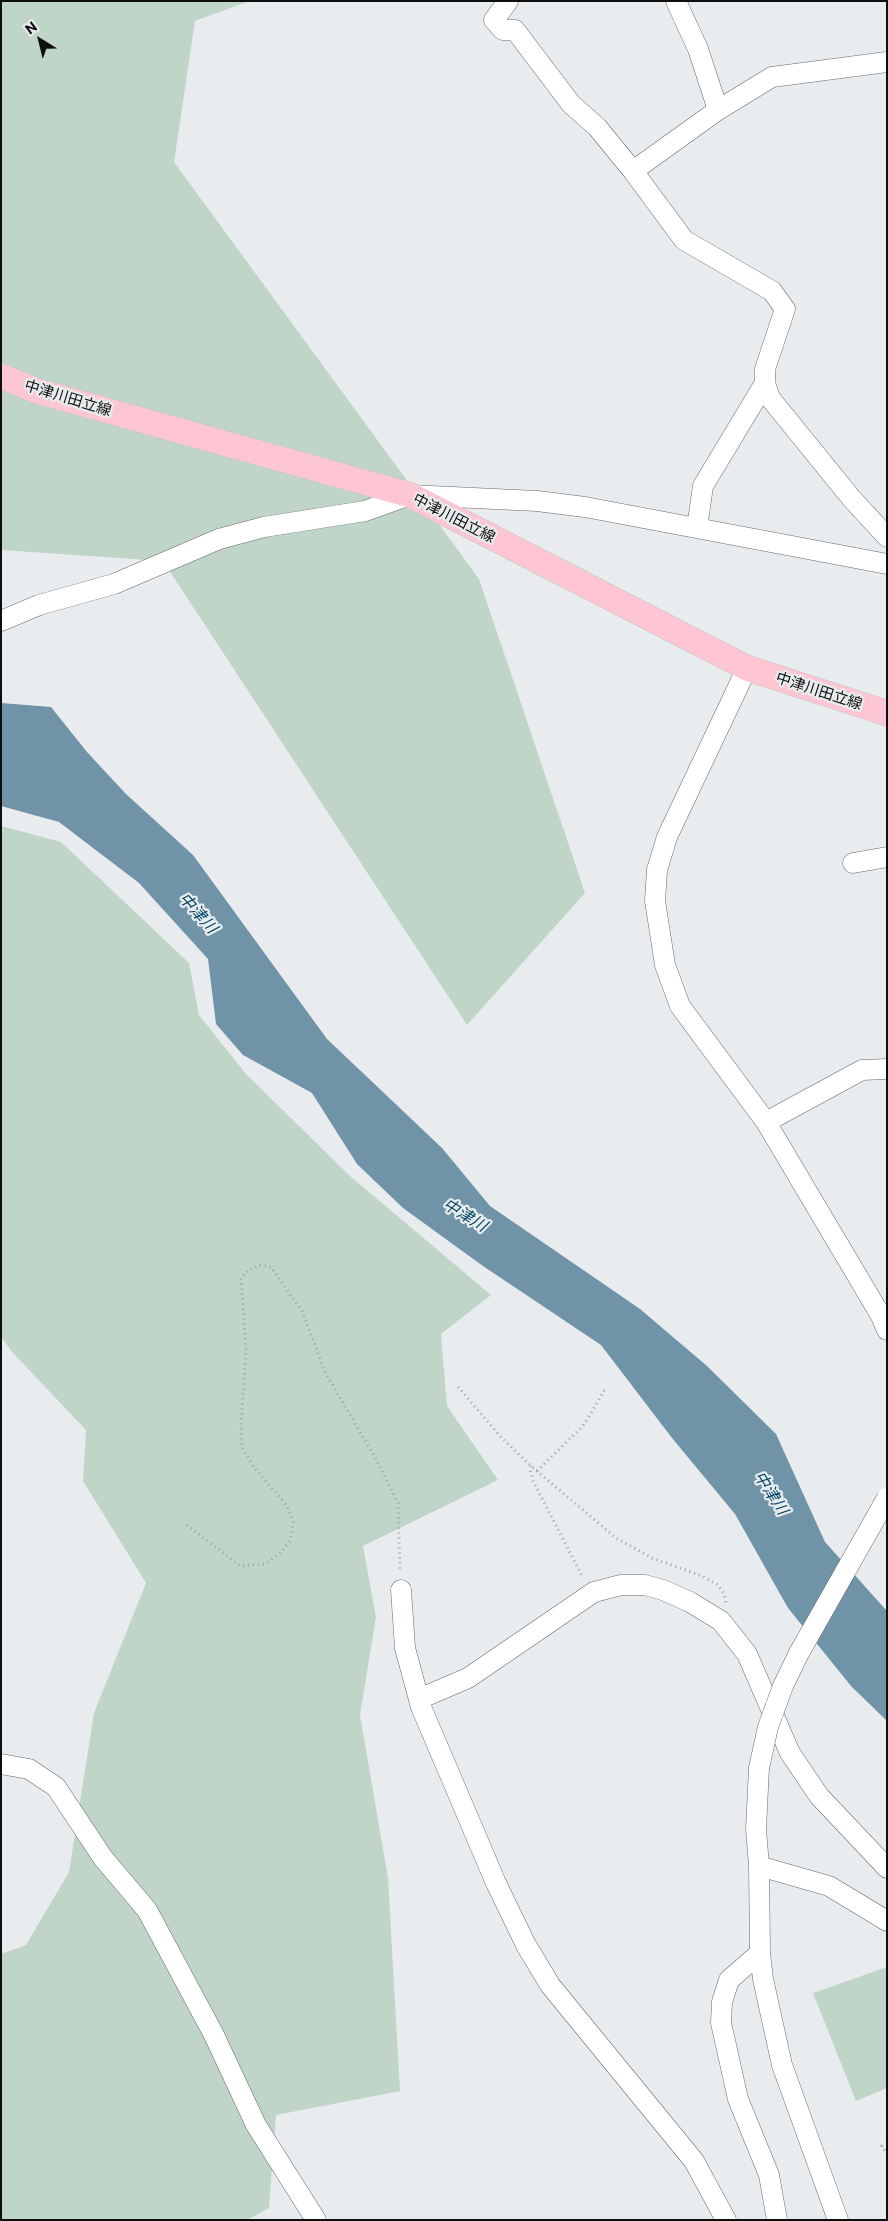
<!DOCTYPE html>
<meta charset="utf-8">
<style>
body{margin:0}
#map{position:relative;width:888px;height:2221px;overflow:hidden;background:#e9ecee;font-family:Commissioner,sans-serif}
canvas{display:block}
.frame{position:absolute;inset:0;border:2px solid #0d0e0e;pointer-events:none}
.north{position:absolute;left:15px;top:15px;width:50px;height:50px;-webkit-text-stroke:4px #e9ecee;paint-order:stroke;rotate:324deg;font-size:14px;font-weight:700;line-height:20px;text-align:center;color:#0d0e0e}
.north::after{content:'';display:block;margin:auto;width:18px;height:22px;background:#0d0e0e;clip-path:polygon(50% 0,100% 100%,50% 72%,0 100%)}
</style>
<div id="map">
<canvas width="888" height="2221"></canvas>
<div class="frame"></div>
<div class="north">N</div>
</div>
<script>
const ctx = document.querySelector('canvas').getContext('2d');
ctx.lineJoin = 'round';
function fill(path, color) {
  ctx.fillStyle = color;
  ctx.fill(path, 'evenodd');
}
function poly(rows) {
  const path = new Path2D();
  for (const r of rows) {
    path.moveTo(r[0], r[1]);
    for (let i = 2; i < r.length; i += 2) path.lineTo(r[i], r[i + 1]);
  }
  return path;
}
function trace(path, color, width, dash) {
  ctx.strokeStyle = color;
  ctx.lineWidth = width;
  ctx.lineCap = dash ? 'butt' : 'round';
  ctx.setLineDash(dash || []);
  ctx.stroke(path);
}
function label(font, color, halo, rows, align = 'center') {
  ctx.font = font + ' Commissioner,"Noto Sans JP",sans-serif';
  ctx.lineWidth = 4.5;
  ctx.setLineDash([]);
  ctx.textBaseline = 'middle';
  ctx.strokeStyle = halo;
  ctx.fillStyle = color;
  for (const [text, x, y, turn = 0] of rows) {
    ctx.save();
    ctx.translate(x, y);
    ctx.rotate((+turn || 0) * Math.PI / 180);
    ctx.textAlign = isNaN(turn) ? turn : align;
    if (halo) ctx.strokeText(text, 0, 0);
    ctx.fillText(text, 0, 0);
    ctx.restore();
  }
}
const green = poly([
 [1,1,249,1,195,21,174,162,479,579,585,893,467,1025,163,561,1,550],
 [1,826,61,842,189,963,199,1015,246,1074,350,1176,491,1295,441,1334,447,1406,498,1480,363,1546,376,1617,360,1715,388,1878,400,2091,276,2115,269,2208,247,2220,1,2220,1,1954,26,1945,69,1872,94,1713,146,1583,83,1481,86,1430,12,1352,1,1337],
 [887,1967,887,2088,856,2101,813,1993]
]);
const water = poly([
 [1,703,51,707,87,752,126,794,193,855,327,1039,442,1148,490,1206,640,1309,707,1366,776,1434,825,1542,887,1611,887,1721,851,1686,788,1608,735,1514,672,1438,601,1345,483,1266,403,1208,357,1164,312,1093,243,1055,216,1024,208,959,139,883,59,822,1,806]
]);
const path = poly([
 [458,1387,501,1437,531,1466,616,1538,652,1558,702,1576,718,1585,724,1594,726,1603],
 [531,1466,530,1470,533,1481,582,1576],
 [537,1471,583,1426,606,1388],
 [187,1525,240,1566,265,1564,280,1553,290,1541,293,1522,287,1506,253,1466,242,1448,241,1424,246,1349,241,1278,248,1270,260,1265,271,1267,302,1311,325,1372,376,1459,398,1503,400,1572],
 [887,2143,882,2146,887,2154]
]);
const minor = poly([
 [508,1,494,20,503,30,515,30,571,104,597,127,633,171,684,240,772,291,785,309,765,369,765,383,770,398,852,499,887,537],
 [676,1,698,49,718,110],
 [633,171,718,110,772,77,887,62],
 [697,528,703,486,765,383],
 [1,621,39,605,114,584,219,539,264,527,365,511,410,495,537,501,585,507,887,564],
 [747,668,667,837,657,870,655,901,665,965,680,1006,766,1122,881,1316,887,1330],
 [853,863,887,857],
 [766,1122,862,1070,887,1069],
 [401,1590,405,1648,421,1707,496,1883,526,1945,550,1985,694,2161,726,2220],
 [419,1699,468,1678,594,1592,621,1585,645,1585,663,1590,690,1602,721,1621,747,1654,790,1753,819,1796,887,1868],
 [1,1764,29,1769,56,1787,103,1858,147,1910,214,2035,256,2125,316,2220],
 [759,1768,756,1829,759,1866,760,1953,763,1979,782,2065,838,2220],
 [759,1866,829,1886,887,1921],
 [760,1953,729,1980,722,2002,721,2023,738,2099,769,2175,777,2220]
]);
const major = poly([
 [1,376,37,391,410,495,747,668,887,713]
]);
const minorBridge = poly([
 [759,1768,768,1727,783,1686,799,1653,887,1498]
]);
const streetNames = [
 ["中津川田立線",68,398,17],
 ["中津川田立線",454,518,27],
 ["中津川田立線",819,691,18]
];
const waterNames = [
 ["中津川",198,913,48],
 ["中津川",465,1215,31],
 ["中津川",771,1493,57]
];
fill(green, '#bfd5c8');
fill(water, '#7193a7');
trace(minor, '#66686a', 21);
trace(major, '#c5c5c5', 26);
trace(path, '#9fa1a2', 3, [1, 4]);
trace(minor, '#fff', 20);
trace(major, '#fec5d2', 25);
trace(minorBridge, '#66686a', 21, []);
trace(minorBridge, '#fff', 20);
label('15px', '#0d0e0e', '#e9ecee', streetNames);
label('italic 16px', '#004764', '#e9ecee', waterNames);
</script>
